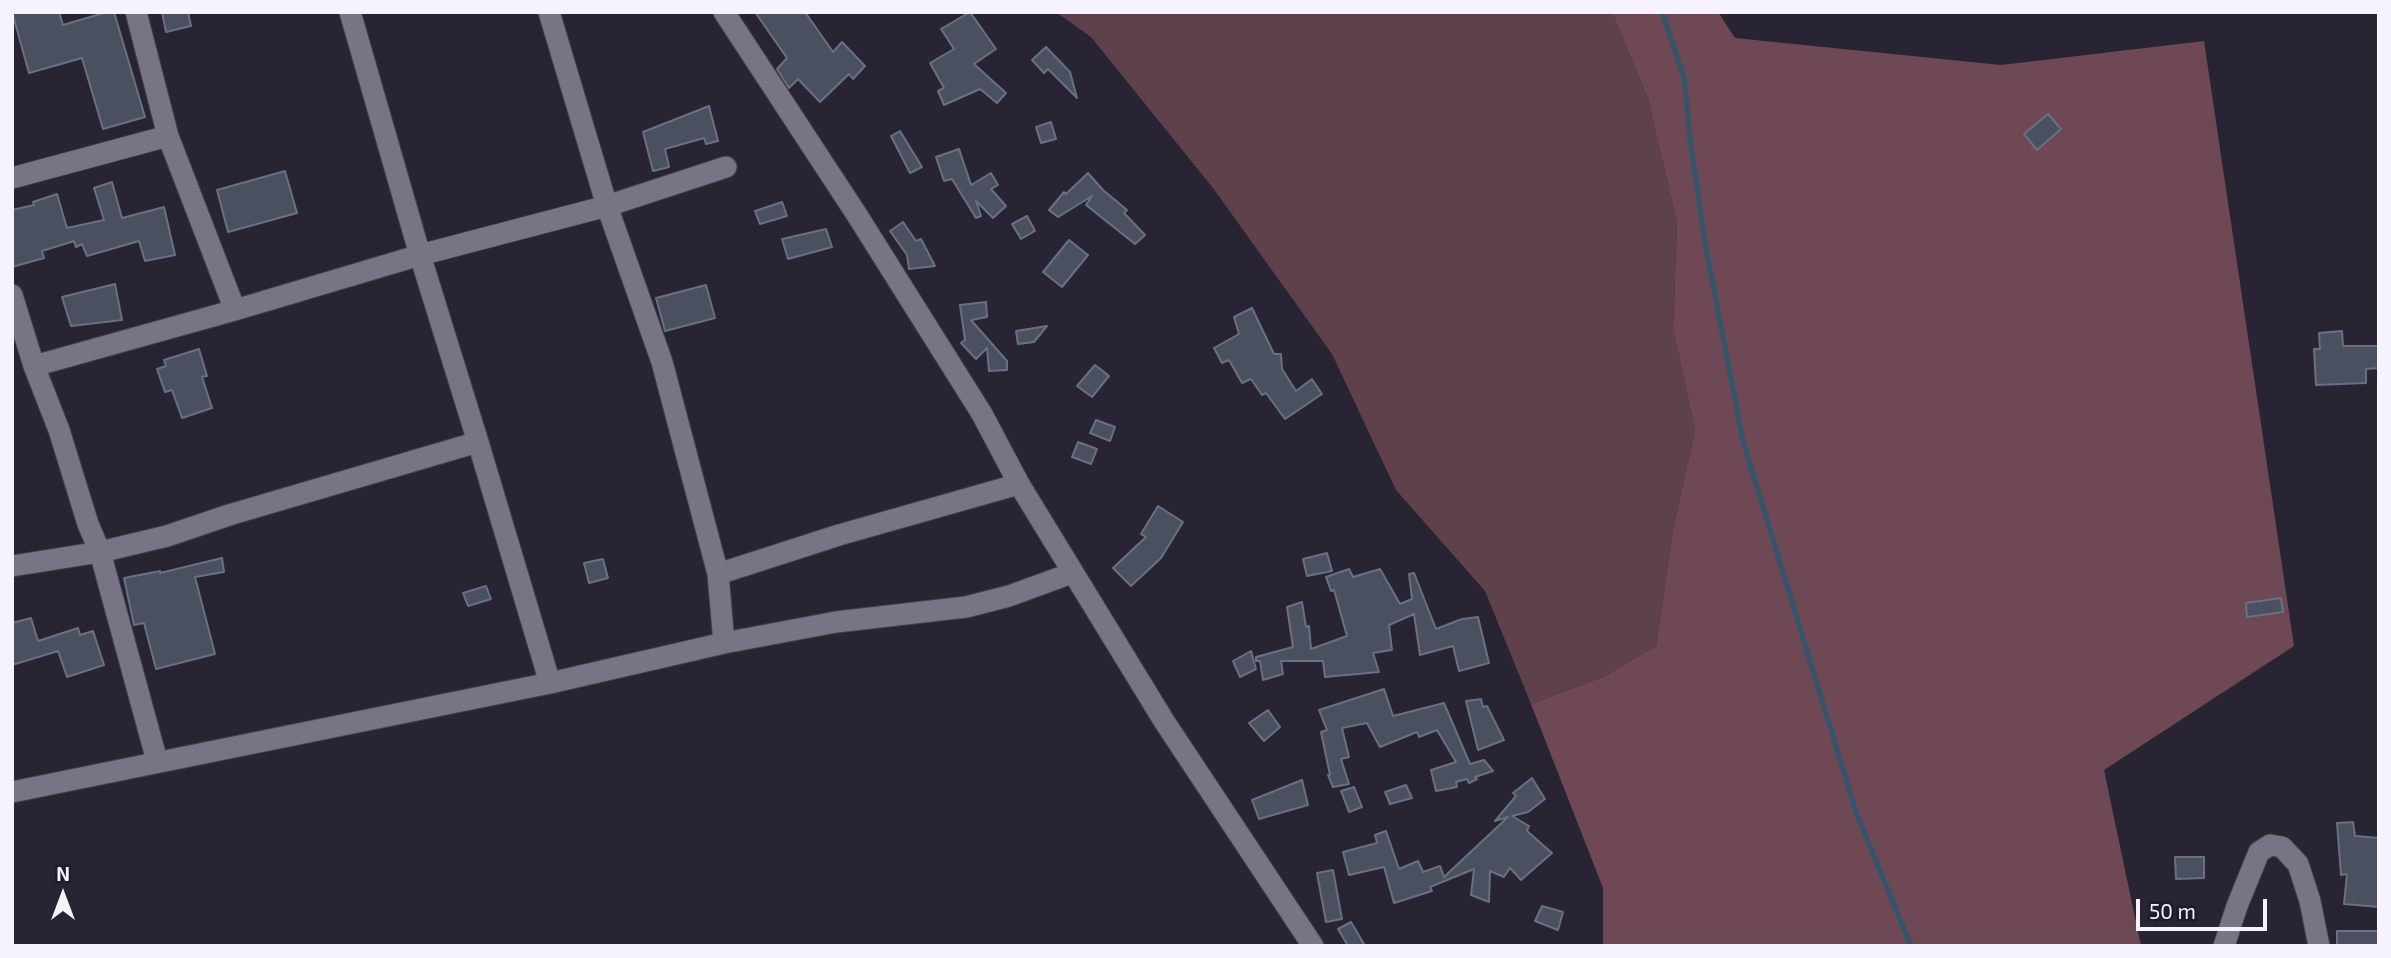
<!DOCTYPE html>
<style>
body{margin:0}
#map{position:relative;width:2391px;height:958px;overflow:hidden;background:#282433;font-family:"Exo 2",sans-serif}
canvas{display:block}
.frame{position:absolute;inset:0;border:14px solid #f6f3fe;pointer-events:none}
.north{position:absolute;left:28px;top:860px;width:70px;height:70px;-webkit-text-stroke:5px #1f1b29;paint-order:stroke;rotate:0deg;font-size:19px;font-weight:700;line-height:28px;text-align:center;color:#f6f3fe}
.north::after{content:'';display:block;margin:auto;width:24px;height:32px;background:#f6f3fe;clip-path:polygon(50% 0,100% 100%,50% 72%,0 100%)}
.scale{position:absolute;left:2136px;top:899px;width:131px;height:32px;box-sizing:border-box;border:4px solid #f6f3fe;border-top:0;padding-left:9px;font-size:21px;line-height:24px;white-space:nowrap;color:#f6f3fe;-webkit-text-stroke:5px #1f1b29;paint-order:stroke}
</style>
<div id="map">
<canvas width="2391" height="958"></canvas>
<div class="frame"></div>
<div class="north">N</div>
<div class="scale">50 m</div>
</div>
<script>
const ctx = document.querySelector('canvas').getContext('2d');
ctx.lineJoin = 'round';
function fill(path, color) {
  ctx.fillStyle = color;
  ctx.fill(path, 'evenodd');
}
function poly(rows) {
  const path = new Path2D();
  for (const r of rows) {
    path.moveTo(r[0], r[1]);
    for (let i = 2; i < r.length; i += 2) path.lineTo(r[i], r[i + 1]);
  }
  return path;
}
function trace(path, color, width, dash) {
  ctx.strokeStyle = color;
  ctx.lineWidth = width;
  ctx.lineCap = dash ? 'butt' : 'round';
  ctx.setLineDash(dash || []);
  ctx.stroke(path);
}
const green = poly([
 [1056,12,1612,12,1648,99,1677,223,1673,329,1695,430,1673,529,1656,646,1603,677,1531,704,1485,591,1396,490,1332,354,1213,188,1091,37]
]);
const forest = poly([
 [1612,12,1718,12,1735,38,2001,65,2204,41,2294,646,2104,770,2141,946,1603,946,1603,888,1531,704,1603,677,1656,646,1673,529,1695,430,1673,329,1677,223,1648,99]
]);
const stream = poly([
 [1662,12,1684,78,1691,146,1706,248,1743,441,1856,812,1911,946]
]);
const building = poly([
 [12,12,59,12,63,25,107,12,114,12,145,117,103,129,82,58,29,73,12,12],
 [162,12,188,12,191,26,166,32,162,12],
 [755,12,805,12,833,52,842,42,865,66,853,79,849,74,820,102,798,79,789,88,777,69,787,58,755,12],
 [970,12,996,49,974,64,1006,93,997,103,980,89,944,105,938,91,944,88,930,63,954,49,941,29,970,12],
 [1046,47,1070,72,1077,98,1048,69,1044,73,1032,60,1046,47],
 [709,106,718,141,706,144,704,138,665,149,669,167,653,171,643,132,709,106],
 [2048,114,2061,129,2037,150,2024,134,2048,114],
 [1051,122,1056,139,1041,143,1036,127,1051,122],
 [900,131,922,167,910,173,891,136,900,131],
 [959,149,971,185,991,173,998,185,991,189,1006,206,993,218,976,201,981,216,976,218,952,179,944,181,936,157,959,149],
 [285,171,297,213,228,232,217,190,285,171],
 [1088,173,1103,190,1127,210,1124,213,1145,235,1135,244,1086,205,1092,196,1058,217,1049,210,1064,192,1066,194,1088,173],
 [112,182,122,218,164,207,175,255,145,261,139,241,87,256,82,244,76,247,74,241,42,251,44,258,12,267,12,210,34,205,33,202,57,194,67,228,104,220,94,188,112,182],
 [782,202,787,216,760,224,755,211,782,202],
 [1027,216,1035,231,1021,239,1012,224,1027,216],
 [903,222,916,241,921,239,935,266,909,269,907,255,890,231,903,222],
 [826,229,832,247,788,259,782,239,826,229],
 [1069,240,1088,255,1062,287,1043,272,1069,240],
 [115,284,122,320,71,326,62,297,115,284],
 [706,285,715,318,665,331,656,298,706,285],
 [986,302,987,317,971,320,1007,361,1007,370,989,371,987,348,976,359,961,343,965,340,960,305,986,302],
 [1252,308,1274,354,1281,354,1282,369,1296,391,1312,379,1322,394,1285,419,1266,393,1262,395,1251,379,1242,383,1229,360,1222,363,1214,348,1239,334,1234,317,1252,308],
 [1047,326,1034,342,1018,344,1016,331,1047,326],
 [2342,331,2343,346,2379,346,2379,368,2366,369,2366,383,2316,385,2314,349,2320,349,2319,333,2342,331],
 [199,349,207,376,202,377,212,408,182,418,172,390,165,392,157,369,166,366,164,360,199,349],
 [1095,365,1109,376,1092,397,1077,386,1095,365],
 [1096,420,1115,427,1110,441,1090,433,1096,420],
 [1078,442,1097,449,1091,464,1072,457,1078,442],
 [1158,506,1183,522,1161,558,1131,586,1113,568,1146,537,1141,534,1158,506],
 [1327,553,1332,571,1307,576,1303,559,1327,553],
 [222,558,224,572,195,577,215,654,156,669,144,623,134,625,124,578,160,571,160,573,222,558],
 [603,559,608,578,589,583,584,563,603,559],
 [1349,569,1353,577,1380,569,1400,604,1412,599,1409,574,1414,573,1436,629,1462,619,1478,617,1489,663,1459,671,1453,646,1420,655,1414,614,1389,625,1392,650,1373,653,1379,672,1325,677,1323,661,1281,661,1283,674,1263,680,1260,661,1256,661,1256,657,1293,647,1287,607,1302,602,1306,627,1309,626,1311,649,1347,636,1334,590,1331,591,1326,577,1349,569],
 [486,586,491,599,468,606,463,593,486,586],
 [2281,598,2283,612,2247,617,2246,603,2281,598],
 [31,618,38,641,78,628,80,635,93,631,104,665,67,677,58,651,12,665,12,623,31,618],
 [1251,651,1256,669,1240,677,1233,661,1251,651],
 [1384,689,1393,716,1444,703,1470,764,1484,760,1493,771,1475,777,1477,779,1469,783,1467,779,1456,782,1457,787,1436,791,1431,770,1456,762,1437,730,1419,737,1417,732,1380,747,1367,723,1342,728,1349,757,1341,759,1349,784,1333,787,1328,775,1330,775,1321,732,1327,730,1319,710,1384,689],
 [1481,699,1483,707,1487,706,1504,740,1478,750,1466,701,1481,699],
 [1268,710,1280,727,1264,741,1249,723,1268,710],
 [1532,778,1545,799,1528,812,1512,816,1529,826,1527,831,1552,853,1521,880,1510,868,1504,877,1490,871,1489,902,1471,895,1474,869,1430,887,1432,891,1394,903,1384,867,1349,875,1343,852,1377,843,1375,835,1386,831,1399,869,1418,861,1423,872,1440,866,1444,877,1508,817,1495,821,1516,796,1513,793,1532,778],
 [1302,780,1308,805,1259,819,1252,800,1302,780],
 [1406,785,1412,798,1390,804,1385,792,1406,785],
 [1354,787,1362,807,1349,812,1341,791,1354,787],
 [2353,822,2355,836,2379,838,2379,907,2344,904,2347,874,2341,875,2337,823,2353,822],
 [2175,857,2204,857,2204,878,2176,879,2175,857],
 [1333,870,1342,919,1326,922,1317,873,1333,870],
 [1542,906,1563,912,1558,930,1535,921,1542,906],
 [1351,922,1365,946,1348,946,1338,929,1351,922],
 [2337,931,2379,931,2379,946,2337,946,2337,931]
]);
const minor = poly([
 [136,12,168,136,235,310],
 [350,12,420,255,478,442,550,683],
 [549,12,607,206,662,362,718,574,724,643],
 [724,12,857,215,982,414,1019,484,1164,721,1313,946],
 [12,178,168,136],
 [12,295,34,366,59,430,88,524,100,552,157,761],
 [34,366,235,310,420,255,607,206,726,167],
 [12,566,100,552,167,536,229,515,478,442],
 [718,574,839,535,1019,484],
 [12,792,550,683,724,643,836,622,966,607,1009,596,1072,573],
 [2224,946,2237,906,2259,852,2270,845,2282,847,2298,864,2310,901,2319,946]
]);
fill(green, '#5f414b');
fill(forest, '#6e4854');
trace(stream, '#32556c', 5);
fill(building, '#4a5060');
trace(building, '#697082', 2);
trace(minor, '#43404d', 23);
trace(minor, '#787385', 21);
</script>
